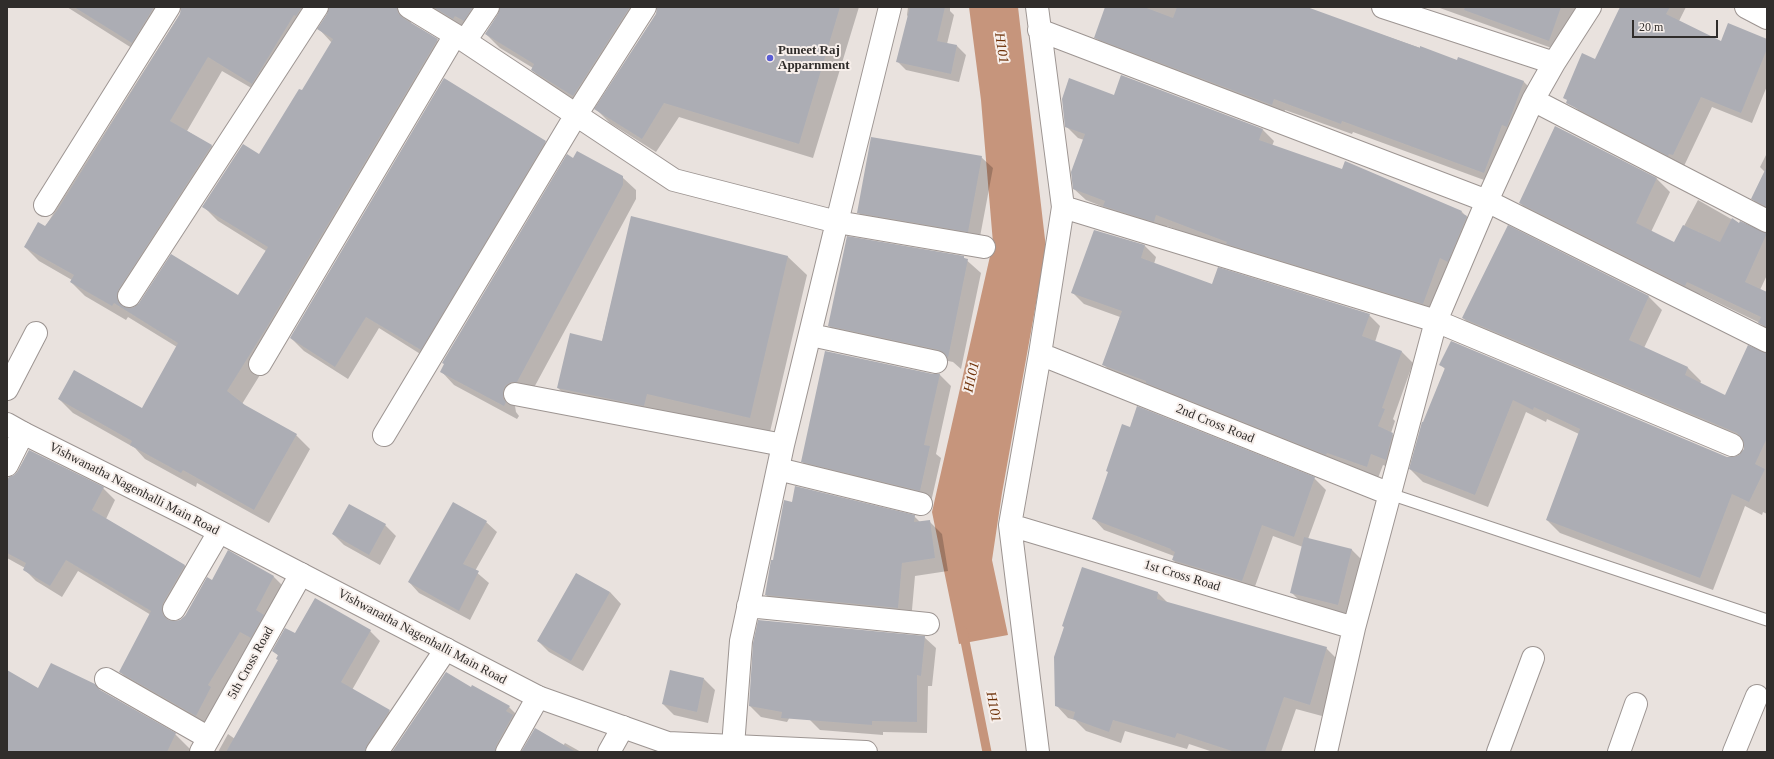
<!DOCTYPE html>
<style>
body{margin:0}
#map{position:relative;width:1774px;height:759px;overflow:hidden;background:#e9e2de;font-family:Georgia,serif}
canvas{display:block}
.frame{position:absolute;inset:0;border:8px solid #302d2b;pointer-events:none}
.scale{position:absolute;left:1632px;top:20px;width:86px;height:18px;box-sizing:border-box;border:2px solid #302d2b;border-top:0;padding-left:5px;font-size:12px;line-height:14px;white-space:nowrap;color:#302d2b;-webkit-text-stroke:3px #f7efeb;paint-order:stroke}
</style>
<div id="map">
<canvas width="1774" height="759"></canvas>
<div class="frame"></div>
<div class="scale">20 m</div>
</div>
<script>
const ctx = document.querySelector('canvas').getContext('2d');
ctx.lineJoin = 'round';
function fill(path, color) {
  ctx.fillStyle = color;
  ctx.fill(path, 'evenodd');
}
function poly(rows) {
  const path = new Path2D();
  for (const r of rows) {
    path.moveTo(r[0], r[1]);
    for (let i = 2; i < r.length; i += 2) path.lineTo(r[i], r[i + 1]);
  }
  return path;
}
function trace(path, color, width, dash) {
  ctx.strokeStyle = color;
  ctx.lineWidth = width;
  ctx.lineCap = dash ? 'butt' : 'round';
  ctx.setLineDash(dash || []);
  ctx.stroke(path);
}
function label(font, color, halo, rows, align = 'center') {
  ctx.font = font + ' Georgia,serif';
  ctx.lineWidth = 4;
  ctx.setLineDash([]);
  ctx.textBaseline = 'middle';
  ctx.strokeStyle = halo;
  ctx.fillStyle = color;
  for (const [text, x, y, turn = 0] of rows) {
    ctx.save();
    ctx.translate(x, y);
    ctx.rotate((+turn || 0) * Math.PI / 180);
    ctx.textAlign = isNaN(turn) ? turn : align;
    if (halo) ctx.strokeText(text, 0, 0);
    ctx.fillText(text, 0, 0);
    ctx.restore();
  }
}
const water = poly([
 [969,7,1018,7,1046,248,1002,493,992,560,1008,635,959,644,932,512,993,243,981,100]
]);
const shadow = poly([
 [67,7,859,7,813,158,679,117,656,152,610,123,596,109,656,14,658,9,654,10,588,110,546,84,532,70,533,68,500,48,486,34,501,9,496,10,478,34,412,14,411,24,437,40,452,54,281,341,242,404,296,435,310,449,269,523,197,483,196,487,145,459,135,448,73,413,59,399,143,409,177,347,128,317,126,320,85,296,71,282,72,280,39,261,25,247,45,227,180,14,182,9,177,10,146,57],
 [330,9,319,29,332,43,302,92,259,156,203,206,218,221,266,251,238,296,131,309,132,304,226,160,212,146,187,131,222,71,267,97,325,10],
 [908,7,950,7,950,11,954,15,947,44,957,46,966,55,959,82,906,70,898,62,908,17,907,15],
 [1106,7,1302,7,1458,61,1459,58,1524,82,1535,93,1495,184,1353,132,1352,134,1285,110,1283,116,1107,49,1095,37],
 [1437,7,1576,7,1560,51],
 [1622,7,1686,7,1679,21,1721,43,1767,40,1767,86,1752,123,1712,107,1684,166,1585,117,1574,106],
 [1114,96,1263,130,1274,141,1272,146,1342,171,1345,162,1462,212,1473,223,1434,315,1235,251,1167,226,1165,232,1115,217,1106,208,1086,200,1074,189,1084,140,1078,138,1066,126],
 [1563,131,1657,179,1670,192,1651,232,1675,243,1698,200,1740,224,1767,234,1767,275,1760,290,1767,293,1767,330,1760,323,1700,294,1698,298,1533,216,1520,203],
 [545,142,558,154,433,362,379,328,348,379,304,351,291,338],
 [1767,153,1767,213,1752,199,1765,172,1760,167],
 [981,157,993,168,979,242,870,224,858,212],
 [574,159,622,177,636,190,636,199,530,395,518,399,515,406,516,412,519,416,517,419,454,385,441,371],
 [632,217,788,257,807,275,769,436,577,407,558,388,602,342],
 [1508,227,1649,297,1662,310,1644,348,1688,368,1701,381,1700,384,1725,396,1767,354,1767,514,1763,512,1762,515,1745,506,1713,590,1560,533,1547,520,1579,434,1547,419,1546,422,1526,412,1488,507,1423,482,1410,469,1445,369,1441,365,1727,458,1733,458,1740,456,1744,451,1745,444,1476,331,1463,318],
 [1095,231,1145,246,1156,257,1154,264,1213,285,1369,315,1380,326,1375,342,1402,352,1413,363,1393,419,1395,421,1391,433,1404,445,1397,471,1383,465,1378,478,1115,376,1104,365,1120,317,1084,304,1073,293],
 [963,257,981,273,961,369,953,362,842,339,829,326],
 [933,375,940,375,951,386,936,454,941,458,931,502,813,473,802,461],
 [29,451,103,488,115,500,106,519,185,566,196,578,175,615,173,621,180,621,185,616,212,581,229,552,274,577,286,589,208,727,132,683,120,672,151,615,78,571,62,597,36,581,24,569,25,568,7,558,7,478,15,476],
 [1314,478,1326,490,1308,539,1352,550,1363,561,1349,616,1303,604,1292,593,1303,547,1273,536,1253,592,1184,571,1173,560,1174,556,1104,530,1093,518],
 [793,503,914,516,920,522,929,521,942,534,948,571,915,576,911,621,779,608,766,595,774,561],
 [486,522,497,532,475,571,489,583,470,620,419,593,409,582],
 [385,525,396,536,380,565,344,545,333,534],
 [1082,568,1158,593,1168,603,1326,648,1338,660,1322,716,1296,709,1281,752,1213,752,1189,744,1187,749,1125,731,1121,743,1086,731,1075,720,1068,718,1056,705],
 [610,592,621,604,583,671,549,652,538,641],
 [759,621,924,637,936,648,932,686,928,686,927,733,883,732,883,735,820,730,808,718,835,641,787,722,761,717,750,706,754,643],
 [370,631,380,641,352,690,389,711,399,721,379,752,218,752,228,734,235,739,279,660,279,656,273,651,295,635],
 [7,671,38,690,81,679,175,734,193,752,7,752],
 [704,679,715,690,708,723,674,715,663,704],
 [472,688,509,707,519,717,508,752,393,752],
 [565,743,581,752,522,752,563,746]
]);
const stream = poly([
 [963,631,987,752]
]);
const building = poly([
 [74,7,154,7,132,43],
 [181,7,302,7,296,16,294,15,252,84,208,57,170,121,212,145,119,289,117,295,118,301,122,306,128,308,134,307,139,303,171,254,238,295,268,247,202,207,243,144,259,154,299,89,302,90,333,39,317,29,327,14,329,7,397,7,398,13,403,18,438,39,267,327,227,391,245,405,297,434,254,510,183,470,181,473,130,445,132,441,58,399,74,370,142,408,178,343,114,303,112,306,70,282,74,275,24,247,38,222,45,226,56,212,180,14],
 [433,7,473,7,464,21,455,16,453,19],
 [500,7,630,7,573,96,531,70,534,64,485,34,498,14],
 [657,7,840,7,799,144,664,103,642,139,594,109,656,14],
 [910,7,945,7,937,41,957,45,951,74,896,62],
 [1105,7,1144,7,1173,18,1177,7,1307,7,1420,48,1420,46,1457,60,1458,57,1524,81,1507,127,1502,125,1484,173,1342,121,1341,124,1274,99,1272,105,1094,38],
 [1465,7,1561,7,1549,41,1464,10],
 [1620,7,1670,7,1666,14,1721,41,1728,23,1767,39,1767,49,1741,113,1701,97,1673,155,1669,154,1668,156,1566,103,1567,100,1563,98,1582,53,1595,59],
 [1121,75,1263,129,1259,140,1342,169,1345,161,1462,211,1461,213,1467,216,1448,262,1440,258,1423,304,1226,244,1227,242,1156,215,1154,222,1103,206,1105,201,1073,189,1071,172,1085,134,1065,127,1062,99,1069,78,1114,95],
 [444,78,546,141,421,350,366,317,335,367,290,338],
 [1555,126,1657,178,1636,223,1674,242,1683,225,1720,242,1732,218,1739,223,1740,221,1767,233,1745,282,1767,292,1767,327,1758,323,1761,317,1687,282,1685,286,1519,203],
 [871,137,982,156,968,232,857,213],
 [577,151,623,176,623,185,517,382,511,382,505,386,503,392,503,398,506,402,504,406,440,372,444,364,442,363,567,154,573,158],
 [1767,166,1767,207,1751,199],
 [631,216,788,256,750,418,647,394,644,406,557,388,570,333,602,341],
 [1508,225,1649,296,1629,340,1688,367,1685,375,1725,395,1748,345,1767,353,1767,438,1755,464,1765,469,1749,502,1732,494,1700,578,1546,520,1580,429,1534,407,1533,410,1513,400,1475,495,1409,469,1422,422,1423,422,1445,368,1439,365,1451,341,1727,457,1733,457,1739,455,1744,449,1744,444,1742,438,1737,433,1462,318],
 [1094,230,1145,245,1141,258,1212,284,1218,267,1370,314,1362,336,1402,351,1382,408,1385,409,1378,426,1393,433,1386,460,1371,454,1367,467,1327,453,1326,455,1146,383,1146,381,1102,365,1122,311,1071,293],
 [847,236,964,256,964,258,968,259,948,358,944,353,939,350,828,326],
 [825,351,933,374,940,374,924,445,930,446,920,491,801,462],
 [1137,406,1315,477,1294,537,1262,525,1242,581,1172,560,1175,552,1171,550,1171,549,1092,519,1108,472,1106,471,1122,424,1130,427],
 [29,450,104,487,92,510,185,565,163,603,162,609,163,615,168,620,174,621,180,620,185,616,207,577,212,580,228,550,274,576,256,610,264,615,251,638,240,632,208,685,211,687,196,716,119,672,151,611,66,560,50,586,23,570,26,563,7,553,7,481,9,477,14,475,18,471],
 [795,486,915,515,914,522,930,520,935,558,902,563,898,608,765,595,771,560,773,560,784,500,792,502],
 [453,502,487,521,463,564,479,571,459,611,408,582],
 [349,504,386,524,369,555,332,534],
 [1304,537,1352,549,1338,605,1290,593],
 [1082,567,1158,592,1157,599,1327,647,1310,705,1284,697,1265,752,1235,752,1177,733,1175,738,1113,720,1109,732,1073,719,1075,712,1055,706,1054,657,1064,627,1062,626],
 [576,573,610,592,571,661,537,641],
 [315,598,371,630,341,682,390,710,367,745,365,752,226,752,278,660,276,659,278,655,272,651,285,628,295,633],
 [758,620,925,636,921,676,917,675,917,722,872,721,872,725,781,718,782,712,749,706,753,643],
 [51,663,95,684,100,690,176,733,167,752,7,752,7,670,38,688],
 [670,670,704,678,697,712,662,704],
 [446,672,471,687,472,685,510,706,506,711,513,715,496,746,495,752,392,752],
 [535,728,576,752,521,752]
]);
const lane = poly([
 [1390,494,1767,620]
]);
const street = poly([
 [409,7,465,41,674,180,837,222,783,445,741,641,733,746],
 [890,7,837,222,984,247],
 [1037,7,1063,207,1040,354,1010,525,1038,752],
 [1383,7,1554,63],
 [1746,7,1767,18],
 [1039,30,1487,201,1767,341],
 [465,41,488,7],
 [1533,100,1767,221],
 [45,205,169,7],
 [1063,207,1436,321,1732,445],
 [129,296,317,7],
 [811,335,936,362],
 [1040,354,1390,494],
 [260,364,455,35],
 [7,389,36,333],
 [515,394,783,445],
 [384,435,576,115,645,7],
 [7,465,23,433],
 [778,469,921,504],
 [1010,525,1354,628],
 [748,606,928,624],
 [174,609,219,532],
 [106,679,209,738],
 [201,752,301,574],
 [377,752,446,649],
 [507,752,538,697],
 [609,752,623,727],
 [1326,752,1354,628,1436,321,1487,201,1533,100,1554,63,1590,7],
 [1498,752,1533,658],
 [1619,752,1636,704],
 [1734,752,1757,696]
]);
const secondary = poly([
 [7,424,23,433,191,517,538,697,668,743,866,752]
]);
const markers = [
 [770,58,4,"#5a5dd5"]
];
const poiNames = [
 ["Puneet Raj",778,51],
 ["Apparnment",778,66]
];
const streetNames = [
 ["2nd Cross Road",1215,424,22],
 ["Vishwanatha Nagenhalli Main Road",134,489,27],
 ["1st Cross Road",1182,576,17],
 ["Vishwanatha Nagenhalli Main Road",422,637,28],
 ["5th Cross Road",251,663,-61]
];
const waterNames = [
 ["H101",1001,48,81],
 ["H101",972,377,-78],
 ["H101",993,707,79]
];
fill(water, '#c6957c');
fill(shadow, '#0003');
trace(stream, '#c6957c', 9);
fill(building, '#acadb4');
trace(lane, '#9d9592', 13);
trace(street, '#9d9592', 24);
trace(secondary, '#9d9592', 24);
trace(lane, '#fff', 11);
trace(street, '#fff', 22);
trace(secondary, '#fff', 22);
for (const [x, y, r, color] of markers) {
  const dot = new Path2D();
  dot.arc(x, y, r, 0, 2 * Math.PI);
  ctx.fillStyle = color;
  ctx.fill(dot);
  trace(dot, '#f7efeb', 1.5);
}
label('bold 13px', '#302d2b', '#f7efeb', poiNames, 'left');
label('13px', '#302d2b', '#f7efeb', streetNames);
label('italic 14px', '#6c2f06', '#f7efeb', waterNames);
</script>
